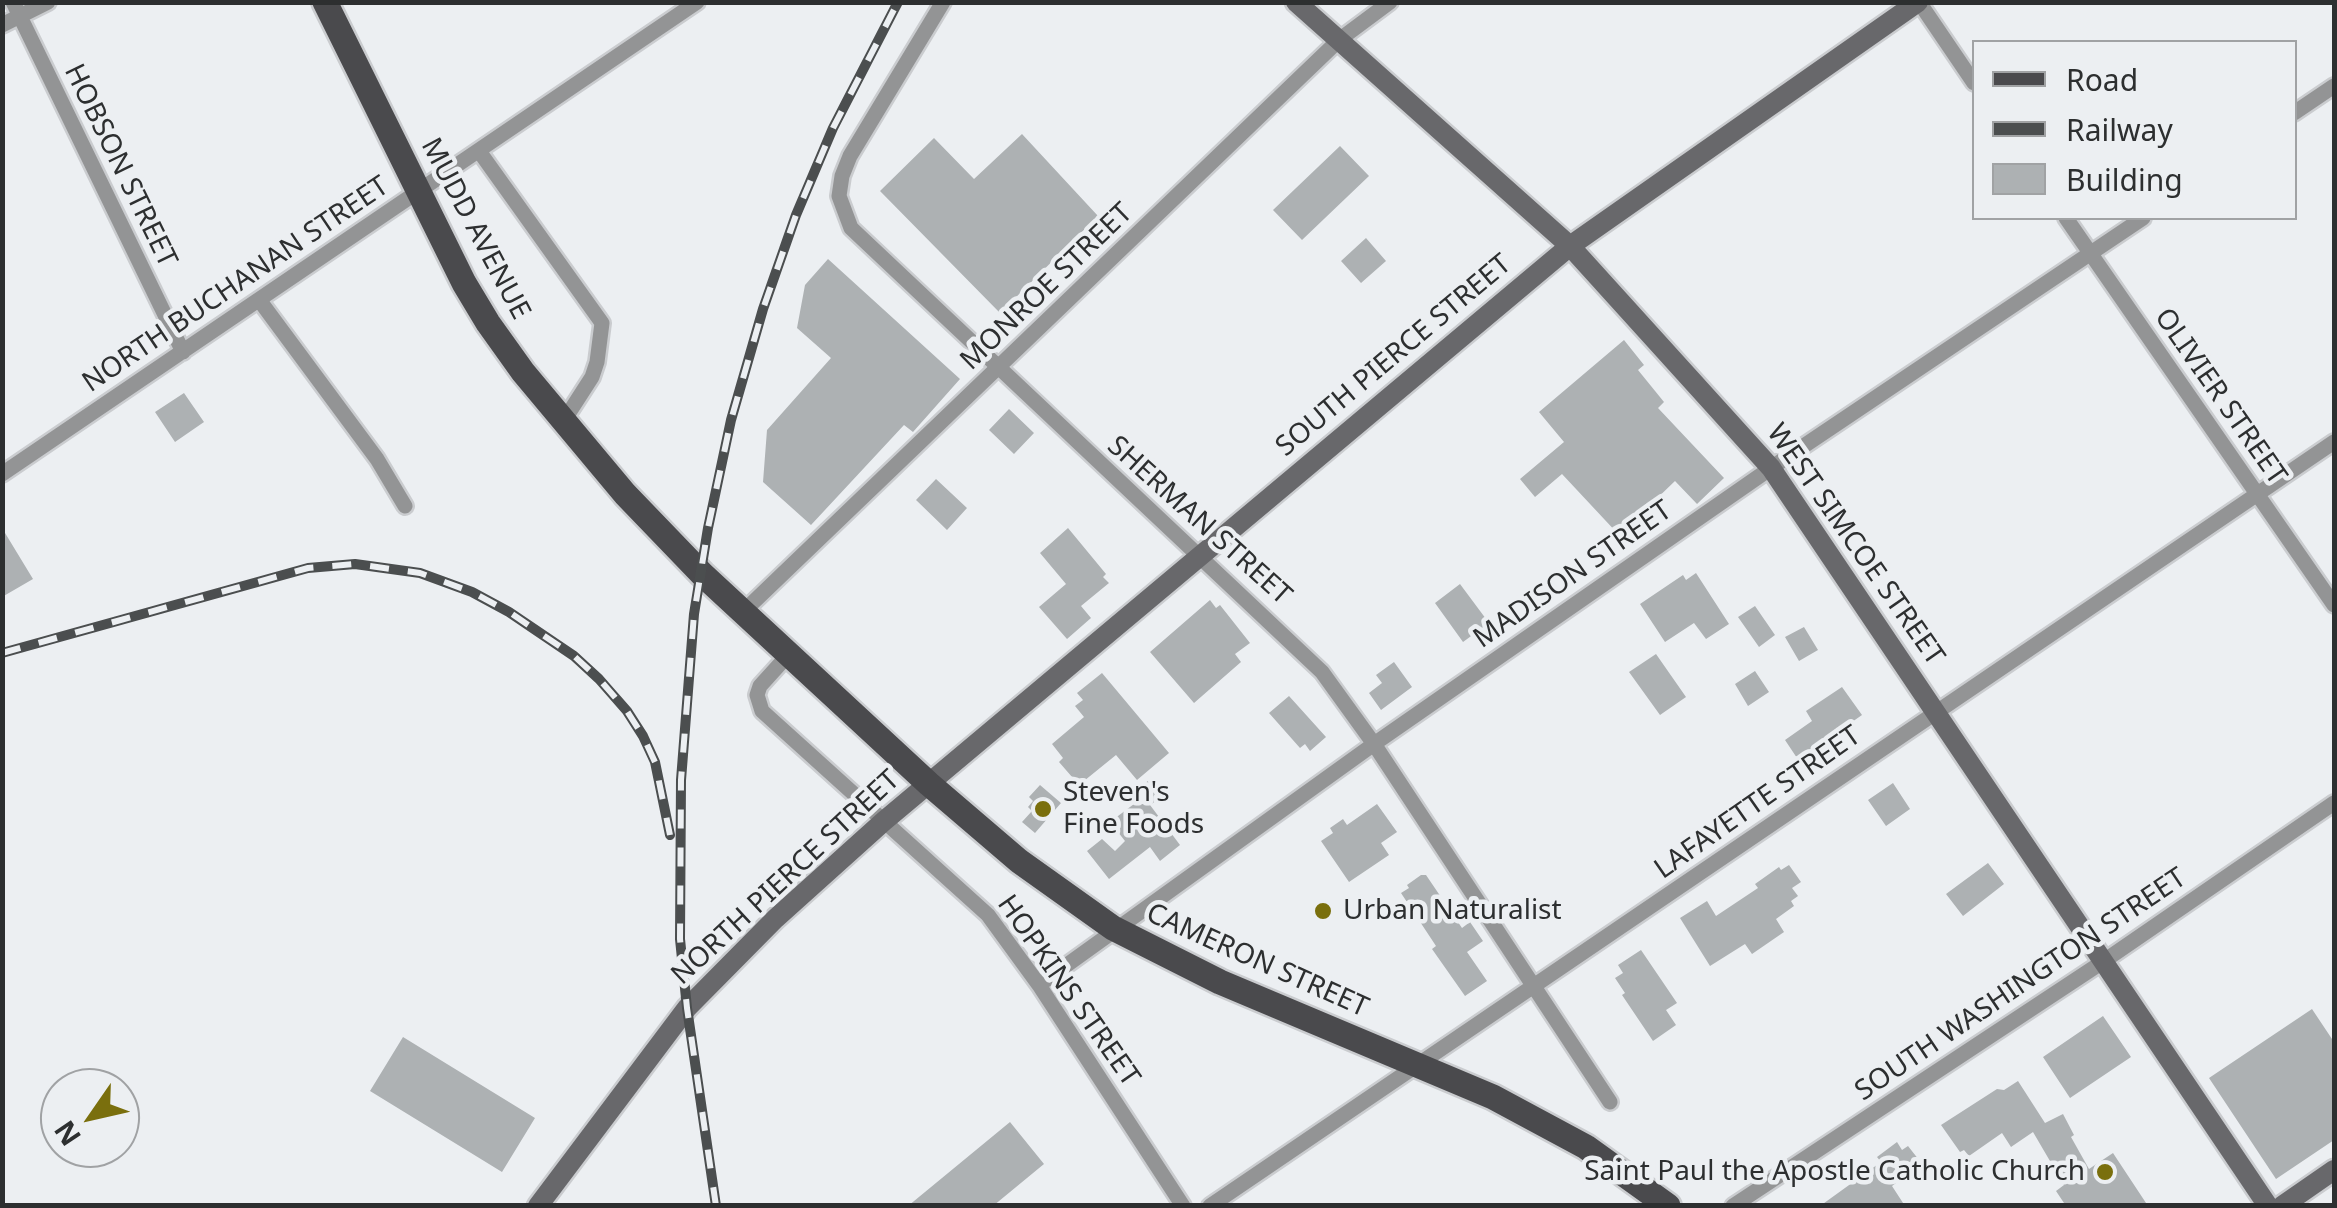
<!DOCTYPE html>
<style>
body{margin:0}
#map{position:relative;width:2337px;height:1208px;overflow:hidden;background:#eceff2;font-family:"Noto Sans",sans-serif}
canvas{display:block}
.frame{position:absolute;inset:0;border:5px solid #2d2f30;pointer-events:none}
.legend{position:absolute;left:1972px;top:40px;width:325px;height:180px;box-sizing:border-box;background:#eceff2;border:2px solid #a0a2a4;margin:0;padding:12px 18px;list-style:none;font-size:30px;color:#2d2f30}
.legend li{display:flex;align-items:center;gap:20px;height:50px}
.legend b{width:50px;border:2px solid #a0a2a4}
.north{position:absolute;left:40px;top:1068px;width:100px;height:100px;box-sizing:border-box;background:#eceff2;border:2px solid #a0a2a4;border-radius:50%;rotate:236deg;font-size:28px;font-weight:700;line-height:40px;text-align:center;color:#2d2f30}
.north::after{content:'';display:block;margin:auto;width:35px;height:45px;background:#7a6f0d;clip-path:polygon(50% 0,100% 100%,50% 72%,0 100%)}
</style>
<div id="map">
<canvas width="2337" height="1208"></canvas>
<div class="frame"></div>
<ul class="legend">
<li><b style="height:12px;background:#4a4a4d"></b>Road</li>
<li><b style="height:12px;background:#4b4e4f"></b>Railway</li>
<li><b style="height:28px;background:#adb1b3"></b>Building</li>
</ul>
<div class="north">N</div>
</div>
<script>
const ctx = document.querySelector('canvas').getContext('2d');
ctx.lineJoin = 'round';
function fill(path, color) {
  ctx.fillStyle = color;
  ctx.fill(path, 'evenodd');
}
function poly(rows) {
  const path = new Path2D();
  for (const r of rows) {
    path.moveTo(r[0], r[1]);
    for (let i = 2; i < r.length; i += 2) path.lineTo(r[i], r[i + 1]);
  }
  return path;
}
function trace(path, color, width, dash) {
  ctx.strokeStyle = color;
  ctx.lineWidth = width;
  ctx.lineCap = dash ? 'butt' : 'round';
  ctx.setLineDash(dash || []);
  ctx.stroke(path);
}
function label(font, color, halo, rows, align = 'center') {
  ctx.font = font + ' "Noto Sans",sans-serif';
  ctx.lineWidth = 9;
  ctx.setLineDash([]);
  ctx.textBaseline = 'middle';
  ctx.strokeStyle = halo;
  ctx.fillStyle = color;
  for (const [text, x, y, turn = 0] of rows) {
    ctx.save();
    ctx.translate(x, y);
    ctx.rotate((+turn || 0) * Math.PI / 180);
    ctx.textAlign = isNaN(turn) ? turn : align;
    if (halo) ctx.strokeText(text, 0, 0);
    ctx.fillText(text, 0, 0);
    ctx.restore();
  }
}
const building = poly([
 [1022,134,1098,216,1000,313,880,191,934,138,974,179],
 [1340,146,1369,176,1302,240,1273,210],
 [1366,238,1386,261,1361,283,1341,261],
 [828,259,960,379,913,432,904,425,811,525,763,482,767,430,831,358,797,328,805,285],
 [1624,340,1644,365,1638,370,1664,402,1658,408,1724,478,1697,504,1675,481,1619,535,1562,474,1535,497,1520,479,1564,442,1539,412],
 [184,393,204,422,175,442,155,412],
 [1009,409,1034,433,1014,454,989,430],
 [936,479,967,508,947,530,916,500],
 [2,528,33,579,2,597],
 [1068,528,1106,574,1103,577,1109,583,1081,606,1091,618,1067,639,1039,607,1066,584,1040,553],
 [1696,573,1729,624,1706,639,1694,623,1665,642,1640,604,1683,575,1686,580],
 [1460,584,1489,623,1463,642,1435,603],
 [1210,600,1216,608,1220,605,1250,643,1235,654,1241,662,1194,703,1150,652],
 [1755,606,1775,635,1759,647,1738,617],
 [1804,627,1818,650,1799,661,1785,637],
 [1656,654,1686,697,1660,715,1629,672],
 [1394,662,1412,687,1381,710,1369,693,1382,683,1376,675],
 [1755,671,1769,692,1748,706,1735,684],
 [1102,673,1169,753,1137,780,1116,755,1079,785,1059,762,1063,758,1052,744,1084,717,1075,706,1083,700,1077,693],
 [1842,687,1862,715,1852,722,1855,726,1821,749,1826,756,1805,770,1785,740,1812,721,1806,711],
 [1289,696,1326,737,1310,751,1305,744,1300,748,1269,713],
 [1148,781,1160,798,1150,805,1180,845,1160,861,1150,847,1109,879,1087,851,1102,839,1115,851,1125,841,1110,822,1134,804,1127,795],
 [1893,783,1910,809,1886,826,1868,800],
 [1040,785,1061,803,1035,833,1022,822,1032,811,1028,807,1033,801,1029,797],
 [1377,804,1397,832,1381,843,1389,855,1349,882,1321,841,1333,833,1330,828,1343,819,1347,825],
 [1988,863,2004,884,1963,916,1946,894],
 [1789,865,1801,882,1792,888,1798,896,1791,901,1794,906,1776,919,1784,932,1752,954,1745,944,1710,966,1680,918,1707,901,1716,916,1758,888,1755,884,1779,867,1781,870],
 [1421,875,1426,875,1462,928,1470,922,1483,941,1467,952,1487,981,1465,996,1432,949,1436,946,1401,893,1409,888,1407,885],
 [1641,950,1677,1003,1666,1010,1676,1025,1653,1041,1622,995,1625,993,1615,978,1623,973,1618,965],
 [2312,1009,2334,1042,2334,1140,2276,1179,2209,1078],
 [2103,1016,2131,1057,2070,1098,2043,1057],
 [403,1037,535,1118,502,1172,370,1091],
 [2018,1081,2045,1123,2063,1114,2074,1135,2071,1137,2089,1169,2113,1153,2148,1206,2066,1206,2056,1191,2064,1185,2033,1132,2011,1147,2002,1133,1969,1156,1964,1150,1960,1152,1941,1125,1997,1089,2004,1090],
 [1010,1122,1044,1164,993,1206,908,1206],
 [1897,1142,1902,1150,1908,1146,1919,1160,1913,1164,1916,1168,1892,1186,1905,1206,1820,1206,1881,1162,1877,1157]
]);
const street = poly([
 [13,2,183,352],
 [943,2,850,156,842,176,839,196,851,228,1322,672,1374,744,1610,1102],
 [1919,2,1974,83],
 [2,25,48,2],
 [2294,113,2334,86],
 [479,151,602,323,597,362,592,377,563,422],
 [2066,218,2334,605],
 [260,301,377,459,405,506],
 [2,474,697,2],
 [743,612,1339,40,1390,2],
 [789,654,760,686,757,695,762,711,988,915,1039,985,1183,1206],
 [1039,985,1374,744,1771,468,2143,218],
 [1210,1206,2334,442],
 [1733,1206,2104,961,2334,803]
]);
const secondary = poly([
 [1296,2,1570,246,1771,468,2268,1206],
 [538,1206,687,1008,775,919,884,821,1570,246,1918,2],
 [2282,1206,2334,1170]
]);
const primary = poly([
 [325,2,464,283,488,323,523,372,625,494,702,574,929,784,1019,861,1113,928,1220,982,1493,1097,1586,1147,1668,1206]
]);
const rail = poly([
 [2,653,308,568,355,564,420,573,472,592,509,612,574,656,599,679,627,711,643,736,655,762,670,835],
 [716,1206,687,1008,680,939,681,780,694,614,708,528,731,420,763,309,796,215,833,128,898,2]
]);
const markers = [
 [1043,809,10,"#7a6f0d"],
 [1323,911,10,"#7a6f0d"],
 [2105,1172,10,"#7a6f0d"]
];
const streetNames = [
 ["HOBSON STREET",120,166,64],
 ["MUDD AVENUE",475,229,62],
 ["NORTH BUCHANAN STREET",236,285,-34],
 ["MONROE STREET",1047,287,-44],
 ["SOUTH PIERCE STREET",1394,356,-40],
 ["OLIVIER STREET",2220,397,55],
 ["SHERMAN STREET",1199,521,42],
 ["WEST SIMCOE STREET",1855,545,55],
 ["MADISON STREET",1573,575,-35],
 ["LAFAYETTE STREET",1758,803,-35],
 ["NORTH PIERCE STREET",786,878,-43],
 ["CAMERON STREET",1257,961,24],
 ["SOUTH WASHINGTON STREET",2021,985,-34],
 ["HOPKINS STREET",1068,991,55]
];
const poiNames = [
 ["Steven's",1063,793],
 ["Fine Foods",1063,825],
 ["Urban Naturalist",1343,911],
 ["Saint Paul the Apostle Catholic Church",2085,1172,"right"]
];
fill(building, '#adb1b3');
trace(street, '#cacccf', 20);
trace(secondary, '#cacccf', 25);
trace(primary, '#cacccf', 30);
trace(street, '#939495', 15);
trace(secondary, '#68686b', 20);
trace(primary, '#4a4a4d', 25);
trace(rail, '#4b4e4f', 10);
trace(rail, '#eceff2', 6, [19]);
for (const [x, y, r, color] of markers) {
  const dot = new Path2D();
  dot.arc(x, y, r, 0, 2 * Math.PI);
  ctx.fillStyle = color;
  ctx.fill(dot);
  trace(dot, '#eceff2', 4);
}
label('28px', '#2d2f30', '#eceff2', streetNames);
label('28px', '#2d2f30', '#eceff2', poiNames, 'left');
</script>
